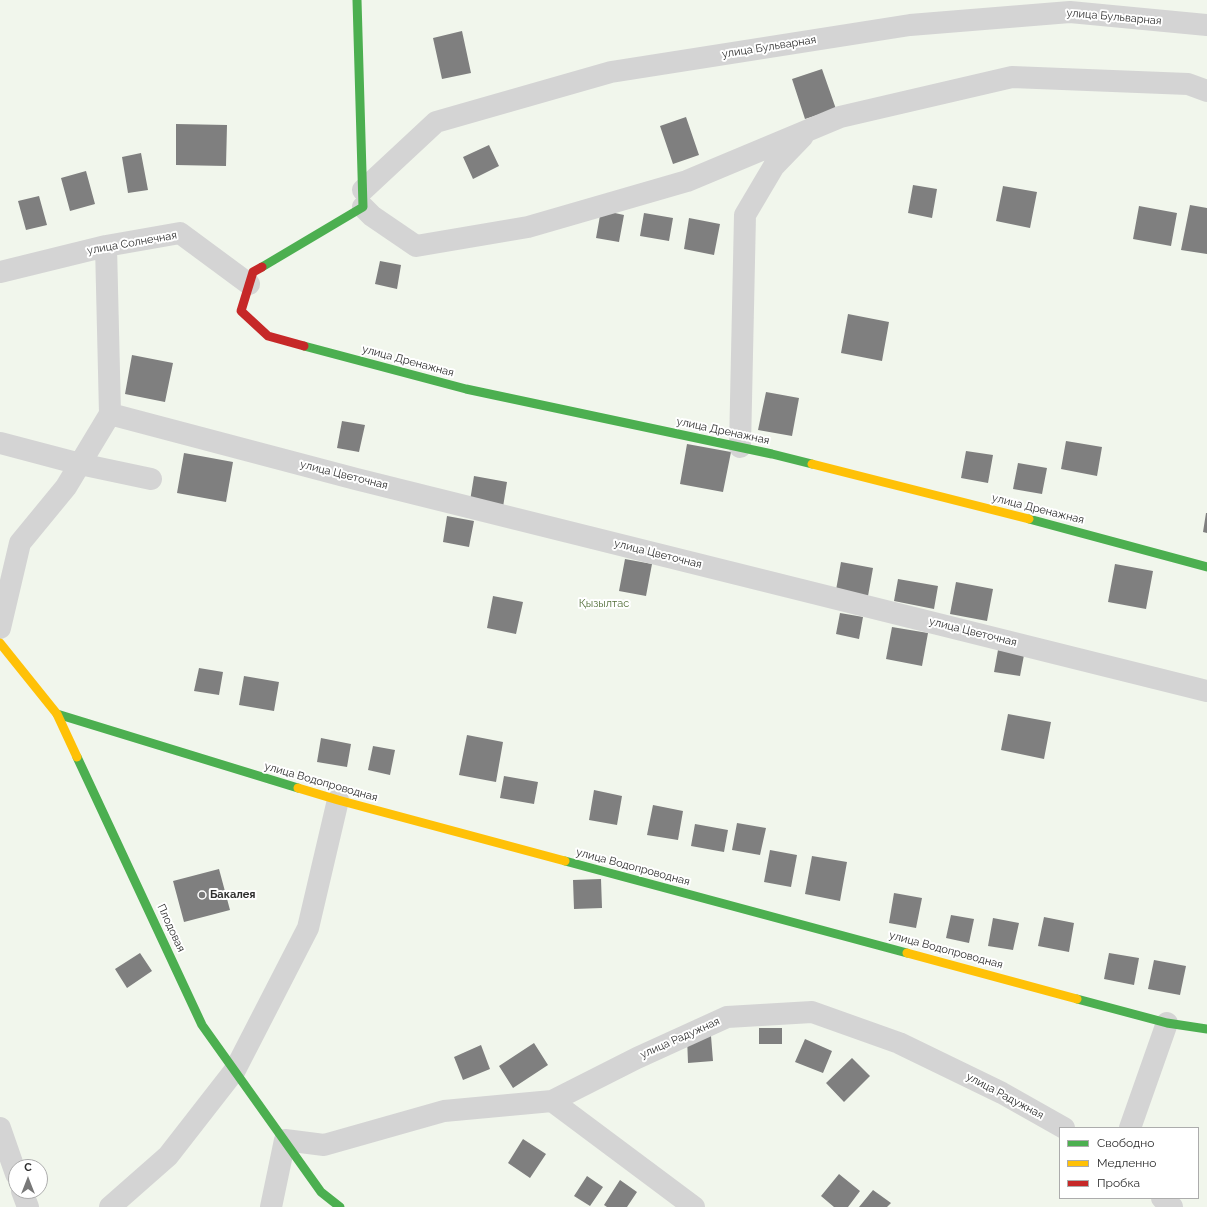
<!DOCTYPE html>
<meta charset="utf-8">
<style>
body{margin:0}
#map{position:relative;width:1207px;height:1207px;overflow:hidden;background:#fff;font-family:Raleway,sans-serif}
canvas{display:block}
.legend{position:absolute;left:1059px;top:1127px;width:140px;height:72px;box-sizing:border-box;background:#fff;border:1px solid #acacac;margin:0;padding:5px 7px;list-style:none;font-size:12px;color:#2f2f2f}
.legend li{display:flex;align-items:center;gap:8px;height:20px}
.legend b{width:20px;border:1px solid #acacac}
.north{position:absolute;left:8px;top:1159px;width:40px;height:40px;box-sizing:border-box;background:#fff;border:1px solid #acacac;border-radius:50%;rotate:0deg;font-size:11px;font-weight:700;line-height:16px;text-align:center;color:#2f2f2f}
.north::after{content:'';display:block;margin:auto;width:14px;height:18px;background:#787878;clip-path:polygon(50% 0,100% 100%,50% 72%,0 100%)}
</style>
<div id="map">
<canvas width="1207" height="1207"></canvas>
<ul class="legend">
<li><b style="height:5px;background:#4caf50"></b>Свободно</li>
<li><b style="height:5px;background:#ffc107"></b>Медленно</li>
<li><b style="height:5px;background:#c62828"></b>Пробка</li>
</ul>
<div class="north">С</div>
</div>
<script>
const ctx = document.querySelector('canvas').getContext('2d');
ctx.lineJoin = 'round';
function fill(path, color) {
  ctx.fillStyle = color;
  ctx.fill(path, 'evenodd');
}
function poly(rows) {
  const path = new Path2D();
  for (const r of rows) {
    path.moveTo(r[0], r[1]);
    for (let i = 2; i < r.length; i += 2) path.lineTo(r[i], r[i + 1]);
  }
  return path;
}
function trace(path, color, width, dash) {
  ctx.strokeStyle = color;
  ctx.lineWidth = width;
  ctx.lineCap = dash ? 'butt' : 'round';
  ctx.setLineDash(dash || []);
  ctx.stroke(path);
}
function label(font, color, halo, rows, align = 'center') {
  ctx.font = font + ' Raleway,sans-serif';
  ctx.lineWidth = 4;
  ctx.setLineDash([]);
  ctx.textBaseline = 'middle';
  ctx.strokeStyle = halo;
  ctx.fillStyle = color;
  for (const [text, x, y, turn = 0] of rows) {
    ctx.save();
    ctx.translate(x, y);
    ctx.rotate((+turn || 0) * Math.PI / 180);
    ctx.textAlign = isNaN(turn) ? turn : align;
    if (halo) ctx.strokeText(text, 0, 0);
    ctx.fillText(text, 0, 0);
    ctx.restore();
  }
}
const green = poly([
 [0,0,1207,0,1207,1207,0,1207],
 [1060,1128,1198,1128,1198,1198,1060,1198],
 [16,1167,40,1167,40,1191,16,1191]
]);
const building = poly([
 [462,31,471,73,442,79,433,38],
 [822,69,836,109,805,119,792,79],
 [686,117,699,155,673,164,660,126],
 [176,124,227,125,226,166,176,165],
 [489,145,499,166,473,179,463,157],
 [141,153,148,190,128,193,122,157],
 [86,171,95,204,70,211,61,178],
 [913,185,937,189,932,218,908,213],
 [1003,186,1037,192,1030,228,996,221],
 [39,196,47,225,26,230,18,201],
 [1190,205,1207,208,1207,254,1181,250],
 [1139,206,1177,213,1171,246,1133,239],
 [601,210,624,215,619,242,596,238],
 [644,213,673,218,669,241,640,236],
 [689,218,720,224,714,255,684,249],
 [380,261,401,265,397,289,375,284],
 [848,314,889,322,882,361,841,353],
 [132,355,173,363,165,402,125,394],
 [766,392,799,398,792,436,758,430],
 [342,421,365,425,359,452,337,448],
 [1066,441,1102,447,1097,476,1061,469],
 [687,444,731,452,723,492,680,484],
 [966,451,993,455,988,483,961,478],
 [184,453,233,462,226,502,177,493],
 [1018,463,1047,468,1042,494,1013,489],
 [474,476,507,482,503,507,470,501],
 [1206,513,1207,513,1207,533,1203,532],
 [447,516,474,521,469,547,443,542],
 [625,559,652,564,646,596,619,591],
 [841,562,873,568,868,596,836,590],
 [1115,564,1153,571,1146,609,1108,602],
 [898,579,938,586,934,609,894,601],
 [956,582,993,589,987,621,950,614],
 [493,596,523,602,516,634,487,628],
 [840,613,863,617,859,639,836,634],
 [892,627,928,633,922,666,886,659],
 [998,650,1024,655,1020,676,994,672],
 [199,668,223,672,219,695,194,691],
 [244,676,279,682,274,711,239,705],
 [1008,714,1051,722,1044,759,1001,750],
 [467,735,503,742,496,782,459,775],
 [321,738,351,744,347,767,317,762],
 [373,746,395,750,390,775,368,770],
 [504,776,538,782,534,804,500,798],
 [594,790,622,796,617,825,589,820],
 [653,805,683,811,678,840,647,835],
 [737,823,766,828,760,855,732,850],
 [695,824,728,830,724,852,691,846],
 [770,850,797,855,791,887,764,882],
 [812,856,847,862,840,901,805,894],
 [219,869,230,910,184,922,173,881],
 [601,879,602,908,574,909,573,880],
 [894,893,922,898,916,928,889,923],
 [951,915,974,919,969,943,946,938],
 [1044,917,1074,923,1069,952,1038,946],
 [993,918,1019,923,1013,950,988,946],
 [140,953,152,971,127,988,115,969],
 [1109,953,1139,958,1134,985,1104,979],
 [1154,960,1186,966,1180,995,1148,989],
 [759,1028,782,1028,782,1044,759,1044],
 [711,1036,713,1061,688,1063,687,1037],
 [805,1039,832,1051,823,1073,795,1062],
 [534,1043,548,1065,513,1088,499,1066],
 [481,1045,490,1069,463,1080,454,1057],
 [852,1058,870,1076,844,1102,826,1083],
 [523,1139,546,1154,530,1178,508,1163],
 [839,1174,860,1191,848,1207,834,1207,821,1196],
 [587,1176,603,1187,590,1206,574,1196],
 [620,1180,637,1192,627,1207,607,1207,604,1205],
 [873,1190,891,1203,887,1207,859,1207]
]);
const street = poly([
 [363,190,436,122,611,72,910,25,1070,12,1207,25],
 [363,207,372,216,416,246,528,227,687,181,840,117,1012,77,1188,84,1207,91],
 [0,272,106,246,180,233,249,284],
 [110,414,356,479,1207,691],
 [0,443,80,464,151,479],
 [740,447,745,215,774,166,803,136],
 [0,628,20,543,66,487,110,414,106,246],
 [552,1101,694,1207],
 [0,1128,16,1174],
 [1130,1128,1167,1023],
 [22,1191,28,1207],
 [1162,1198,1172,1207],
 [110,1207,168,1156,235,1070,308,928,338,800],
 [271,1207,285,1140,324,1145,444,1111,552,1101,637,1058,727,1017,812,1012,899,1043,1002,1093,1064,1128]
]);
const fast = poly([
 [262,267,363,207,357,0],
 [304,346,466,389,772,454,812,464],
 [1029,519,1207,567],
 [57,714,298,788],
 [77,757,202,1025,321,1192,340,1207],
 [565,861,907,953],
 [1077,999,1167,1023,1207,1029]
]);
const slow = poly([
 [812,464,1029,519],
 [0,643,57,714,77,757],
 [298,788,338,800,565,861],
 [907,953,1077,999]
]);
const jam = poly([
 [262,267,253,272,241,311,268,336,304,346]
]);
const markers = [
 [202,895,4,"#787878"]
];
const streetNames = [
 ["улица Бульварная",1114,17,5],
 ["улица Бульварная",769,47,-9],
 ["улица Солнечная",132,243,-10],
 ["улица Дренажная",408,361,15],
 ["улица Дренажная",723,431,12],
 ["улица Цветочная",344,475,14],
 ["улица Дренажная",1038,509,14],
 ["улица Цветочная",658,554,14],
 ["улица Цветочная",973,632,14],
 ["улица Водопроводная",321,782,16],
 ["улица Водопроводная",633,867,15],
 ["Плодовая",171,928,65],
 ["улица Водопроводная",946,950,15],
 ["улица Радужная",680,1038,-24],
 ["улица Радужная",1005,1096,28]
];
const parkNames = [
 ["Қызылтас",604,604]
];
const poiNames = [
 ["Бакалея",210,895]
];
fill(green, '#f1f6ec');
fill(building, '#7f7f7f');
trace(street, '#d4d4d4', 22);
trace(fast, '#4caf50', 9);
trace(slow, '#ffc107', 9);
trace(jam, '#c62828', 9);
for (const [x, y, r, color] of markers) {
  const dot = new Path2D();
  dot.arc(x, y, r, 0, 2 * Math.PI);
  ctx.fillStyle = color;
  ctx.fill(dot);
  trace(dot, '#fff', 1.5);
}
label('11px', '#2f2f2f', '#fff', streetNames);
label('11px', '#536f39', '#fff', parkNames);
label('bold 11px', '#2f2f2f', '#fff', poiNames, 'left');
</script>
